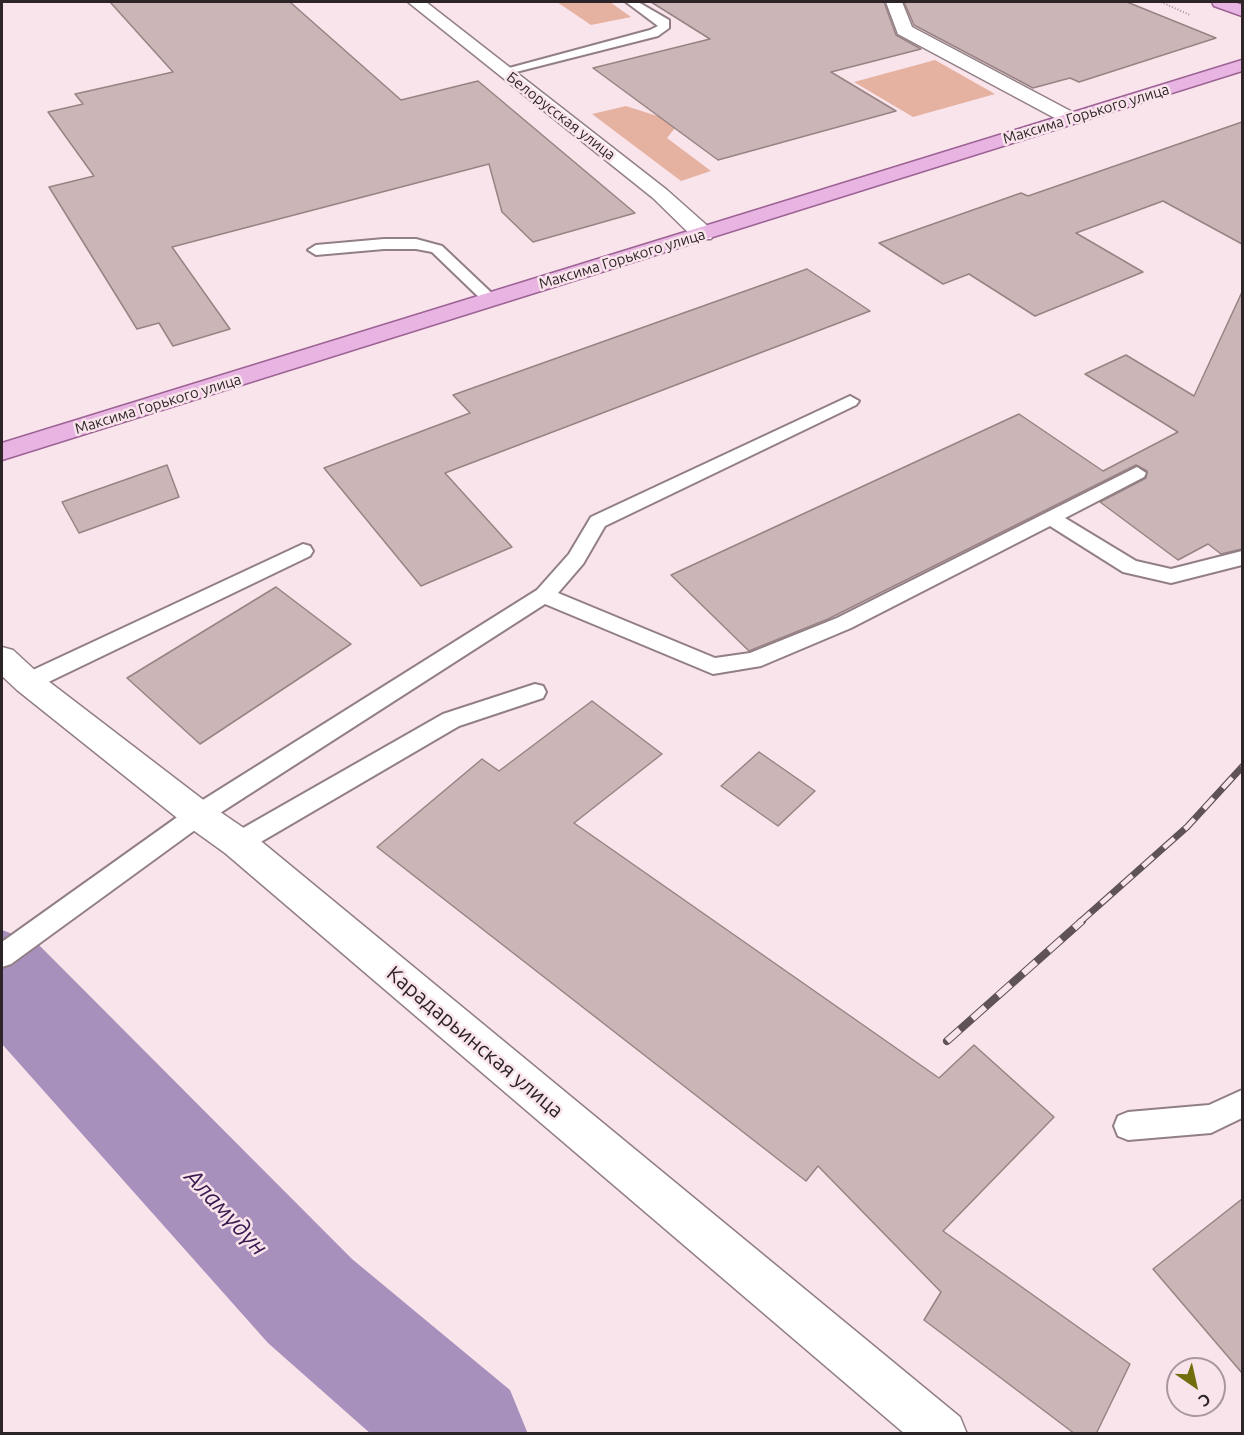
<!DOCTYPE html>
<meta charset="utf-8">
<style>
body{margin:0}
#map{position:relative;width:1244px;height:1435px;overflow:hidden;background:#fae4ec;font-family:Ubuntu,sans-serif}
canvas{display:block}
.frame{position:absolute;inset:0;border:3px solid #2c2427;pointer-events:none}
.north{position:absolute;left:1166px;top:1357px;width:60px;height:60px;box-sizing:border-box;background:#fae4ec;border:2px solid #a8979d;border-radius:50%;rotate:146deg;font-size:16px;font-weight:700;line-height:24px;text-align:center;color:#2c2427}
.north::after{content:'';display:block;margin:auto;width:21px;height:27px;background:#726e0d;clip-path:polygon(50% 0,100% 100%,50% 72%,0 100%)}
</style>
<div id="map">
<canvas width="1244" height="1435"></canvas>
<div class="frame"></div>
<div class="north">С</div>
</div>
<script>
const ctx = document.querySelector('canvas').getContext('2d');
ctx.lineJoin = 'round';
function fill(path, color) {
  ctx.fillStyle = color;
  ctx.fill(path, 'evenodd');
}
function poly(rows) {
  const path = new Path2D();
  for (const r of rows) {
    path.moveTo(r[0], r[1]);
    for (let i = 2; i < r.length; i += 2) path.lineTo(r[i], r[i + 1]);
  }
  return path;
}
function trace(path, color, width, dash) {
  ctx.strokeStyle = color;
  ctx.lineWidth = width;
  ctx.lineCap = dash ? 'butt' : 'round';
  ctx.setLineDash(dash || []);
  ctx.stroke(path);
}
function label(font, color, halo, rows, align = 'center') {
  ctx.font = font + ' Ubuntu,sans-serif';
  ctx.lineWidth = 5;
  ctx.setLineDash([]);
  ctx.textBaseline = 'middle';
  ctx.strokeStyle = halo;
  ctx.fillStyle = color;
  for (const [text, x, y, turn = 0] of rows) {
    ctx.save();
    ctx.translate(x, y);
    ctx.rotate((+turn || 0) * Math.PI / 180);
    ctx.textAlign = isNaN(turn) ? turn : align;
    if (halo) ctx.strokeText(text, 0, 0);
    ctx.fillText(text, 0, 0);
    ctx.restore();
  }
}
const green = poly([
 [557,2,610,2,631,17,591,25],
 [935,60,995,94,913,117,854,82],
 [626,106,679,123,667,138,711,171,681,181,592,114]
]);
const river = poly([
 [2,930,37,943,352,1259,510,1390,528,1434,371,1434,268,1343,2,1044,2,930]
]);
const building = poly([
 [110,2,290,2,401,100,478,81,635,213,533,242,502,212,489,164,172,247,230,329,173,346,159,323,137,329,49,187,94,176,48,112,83,104,75,94,173,72,110,2],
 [651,2,884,2,896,35,921,49,831,72,896,111,718,160,593,68,710,39,651,2],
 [904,2,1127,2,1216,38,1079,82,1070,78,1033,88,914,25,904,2],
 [1242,122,1242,244,1163,201,1076,233,1143,272,1035,316,969,274,943,284,879,243,1021,193,1028,196,1242,122],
 [807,269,870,311,445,473,512,547,421,586,324,468,470,413,453,395,807,269],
 [1242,292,1242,549,1221,554,1208,544,1178,560,1100,502,1146,478,1147,471,1136,465,828,619,749,651,671,575,1019,414,1103,471,1178,432,1085,374,1126,355,1194,396,1242,292],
 [167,465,179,497,79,533,62,502,167,465],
 [276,587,351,644,200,744,127,678,276,587],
 [592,701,662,754,574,823,939,1078,974,1045,1054,1117,943,1231,1130,1364,1096,1434,1075,1434,924,1320,941,1292,818,1166,806,1181,377,847,482,759,499,771,592,701],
 [759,752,815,791,778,826,721,786,759,752],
 [1242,1199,1242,1373,1153,1269,1242,1199]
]);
const path = poly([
 [1161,2,1190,15]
]);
const service = poly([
 [626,2,638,2,669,20,669,28,658,36,508,74,504,75,498,71,650,30,658,26,626,2],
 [384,239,416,239,442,246,499,300,491,305,485,303,432,252,416,249,384,249,316,255,308,250,316,245,384,239],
 [850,396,859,401,856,405,605,526,583,564,558,593,715,658,750,653,837,618,1137,467,1146,473,1144,477,1065,518,1136,561,1171,569,1242,551,1242,565,1171,583,1123,572,1050,526,851,628,761,666,713,674,545,604,206,822,11,964,2,967,2,942,190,808,537,590,569,554,591,517,850,396],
 [303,544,310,546,313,551,310,556,36,688,28,690,20,688,17,682,20,676,303,544],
 [535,684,543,686,546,692,543,698,459,726,247,850,238,853,229,850,226,843,229,836,443,714,535,684],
 [1242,1090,1242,1118,1211,1133,1128,1140,1118,1136,1114,1126,1118,1116,1128,1112,1209,1105,1242,1090]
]);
const minor = poly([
 [408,2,426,2,667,190,711,229,714,234,711,239,695,239,653,198,408,2],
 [886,2,902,2,912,27,1078,115,1081,119,1078,123,1064,123,898,34,886,2]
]);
const tertiary = poly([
 [2,647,13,650,39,674,210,805,251,833,960,1417,967,1434,905,1434,225,853,186,825,17,690,2,676,2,647]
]);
const primary = poly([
 [1212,2,1234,2,1242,5,1242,16,1214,6,1212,2],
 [1242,60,1242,71,2,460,2,443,1242,60]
]);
const railFar1 = poly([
 [1080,922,1187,827,1242,767]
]);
const rail = poly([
 [947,1041,1082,921]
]);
const farStreetnames = [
 ["Максима Горького улица",1086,114,-17],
 ["Белорусская улица",561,116,38],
 ["Максима Горького улица",622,259,-17],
 ["Максима Горького улица",158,404,-17]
];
const nearStreetnames = [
 ["Карадарьинская улица",475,1042,40]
];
const nearWaternames = [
 ["Аламүдүн",226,1212,47]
];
fill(green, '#e5b1a0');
fill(river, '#a790bb');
fill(building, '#cbb5b6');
trace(building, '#988383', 1.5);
trace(service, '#927f86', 4);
trace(minor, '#927f86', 3);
trace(tertiary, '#927f86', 3);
trace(primary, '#9c6294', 3);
trace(path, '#a19197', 2, [1, 2]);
fill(service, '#fff');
fill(minor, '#fff');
fill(tertiary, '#fff');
fill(primary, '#e8b5e2');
trace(railFar1, '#5f5358', 7);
trace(rail, '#5f5358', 8);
trace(railFar1, '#fae4ec', 4.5, [14]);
trace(rail, '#fae4ec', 6, [17]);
label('15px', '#2c2427', '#fae4ec', farStreetnames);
label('21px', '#2c2427', '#fae4ec', nearStreetnames);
label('italic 24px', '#391a4f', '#fae4ec', nearWaternames);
</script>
